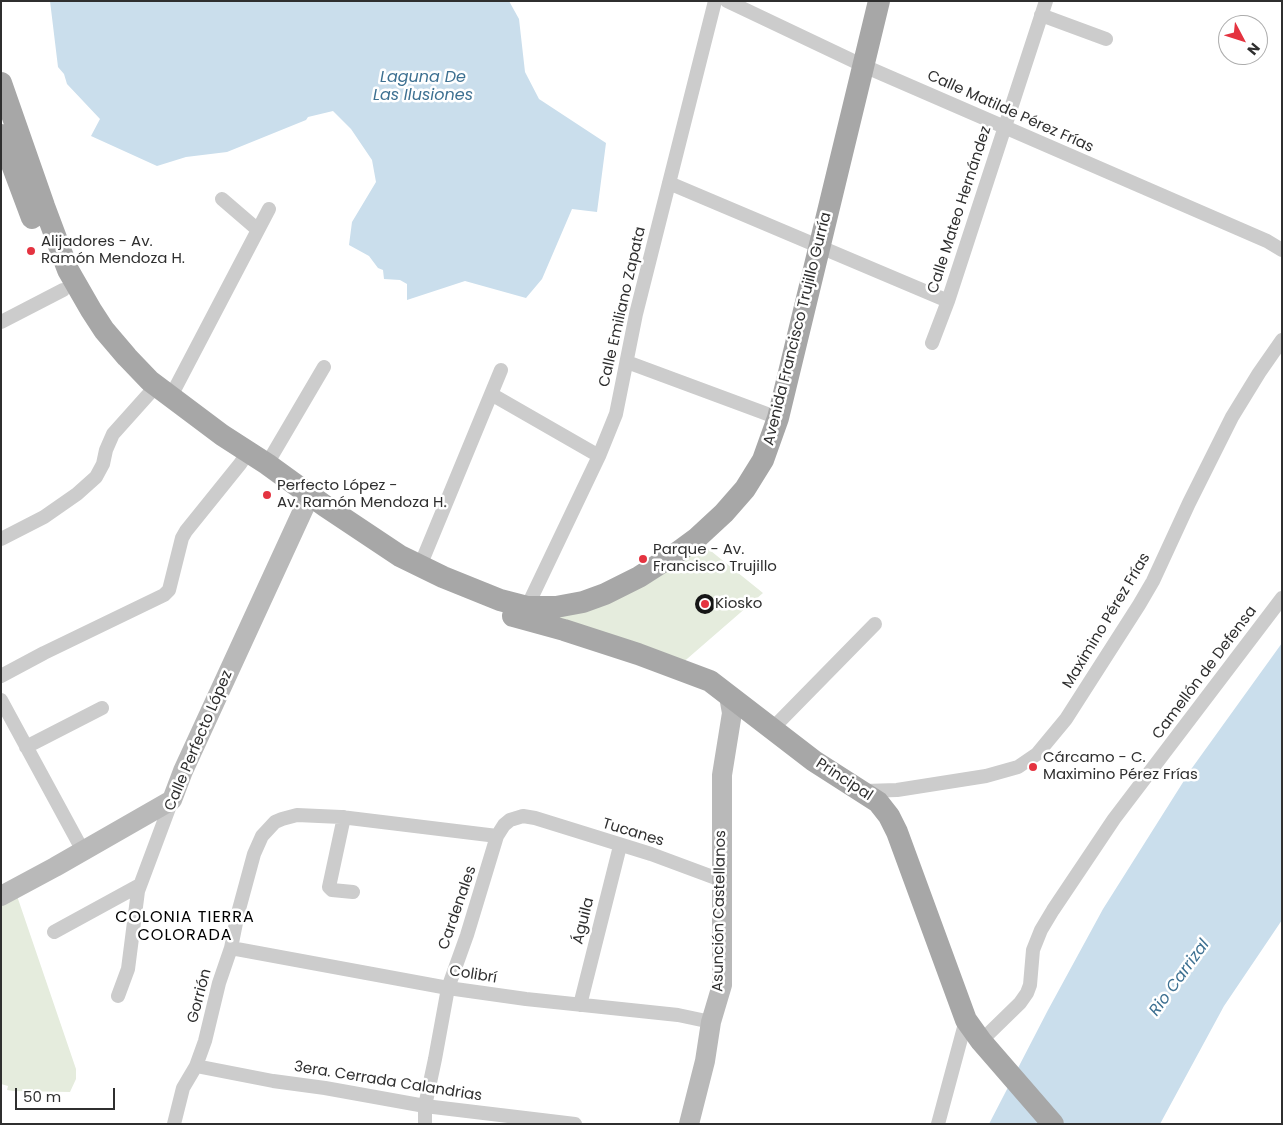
<!DOCTYPE html>
<meta charset="utf-8">
<style>
body{margin:0}
#map{position:relative;width:1283px;height:1125px;overflow:hidden;background:#fff;font-family:Poppins,sans-serif}
canvas{display:block}
.frame{position:absolute;inset:0;border:2px solid #2f2f2f;pointer-events:none}
.north{position:absolute;left:1218px;top:15px;width:50px;height:50px;box-sizing:border-box;background:#fff;border:1px solid #acacac;border-radius:50%;rotate:130deg;font-size:14px;font-weight:700;line-height:20px;text-align:center;color:#2f2f2f}
.north::after{content:'';display:block;margin:auto;width:18px;height:22px;background:#e43340;clip-path:polygon(50% 0,100% 100%,50% 72%,0 100%)}
.scale{position:absolute;left:15px;top:1088px;width:100px;height:22px;box-sizing:border-box;border:2px solid #2f2f2f;border-top:0;padding-left:6px;font-size:15px;line-height:18px;white-space:nowrap;color:#2f2f2f;-webkit-text-stroke:4px #fff;paint-order:stroke}
</style>
<div id="map">
<canvas width="1283" height="1125"></canvas>
<div class="frame"></div>
<div class="north">N</div>
<div class="scale">50 m</div>
</div>
<script>
const ctx = document.querySelector('canvas').getContext('2d');
ctx.lineJoin = 'round';
function fill(path, color) {
  ctx.fillStyle = color;
  ctx.fill(path, 'evenodd');
}
function poly(rows) {
  const path = new Path2D();
  for (const r of rows) {
    if (r.length === 3) {
      path.moveTo(r[0] + r[2], r[1]);
      path.arc(r[0], r[1], r[2], 0, 2 * Math.PI);
      continue;
    }
    path.moveTo(r[0], r[1]);
    for (let i = 2; i < r.length; i += 2) path.lineTo(r[i], r[i + 1]);
  }
  return path;
}
function trace(path, color, width, dash) {
  ctx.strokeStyle = color;
  ctx.lineWidth = width;
  ctx.lineCap = dash ? 'butt' : 'round';
  ctx.setLineDash(dash || []);
  ctx.stroke(path);
}
function label(font, color, halo, rows, align = 'center') {
  ctx.font = font + ' Poppins,sans-serif';
  ctx.lineWidth = 5;
  ctx.setLineDash([]);
  ctx.textBaseline = 'middle';
  ctx.strokeStyle = halo;
  ctx.fillStyle = color;
  for (const [text, x, y, turn = 0] of rows) {
    ctx.save();
    ctx.translate(x, y);
    ctx.rotate((+turn || 0) * Math.PI / 180);
    ctx.textAlign = isNaN(turn) ? turn : align;
    if (halo) ctx.strokeText(text, 0, 0);
    ctx.fillText(text, 0, 0);
    ctx.restore();
  }
}
const green = poly([
 [701,543,763,593,680,665,543,615],
 [15,890,76,1069,76,1079,70,1092,13,1091,7,1090,8,1086,1,1084,1,898]
]);
const water = poly([
 [50,1,509,1,519,19,525,72,539,99,606,143,597,212,572,209,542,279,526,298,465,281,407,300,407,284,400,280,384,279,383,270,378,268,369,256,349,245,352,222,376,182,372,160,351,129,333,111,308,117,306,120,227,152,186,157,157,166,91,136,100,119,67,84,64,74,58,67],
 [1282,643,1282,920,1224,1006,1160,1124,989,1124,1048,1010,1103,909,1192,768]
]);
const building = poly([
 [705,604,10]
]);
const street = poly([
 [727,1,864,66,1267,241,1282,250],
 [1041,15,1106,39],
 [669,183,948,301],
 [222,199,258,230],
 [1,322,63,290],
 [932,343,948,301,1046,1],
 [627,362,778,418],
 [491,394,599,456],
 [170,398,269,209],
 [267,464,324,367],
 [1,539,44,517,77,494,96,477,103,464,106,450,113,434,156,386],
 [420,566,501,370],
 [527,607,599,456,616,414,636,314,715,1],
 [1,676,44,653,164,595,169,590,182,538,186,531,240,464,248,452],
 [1,700,83,851],
 [772,729,875,624],
 [26,747,102,708],
 [865,791,897,790,986,776,1018,767,1037,754,1066,719,1139,605,1153,581,1189,503,1232,417,1259,373,1282,340],
 [344,817,329,887,332,890,353,892],
 [54,932,140,885],
 [231,948,448,988,526,999,678,1015,711,1022],
 [118,996,128,969,138,891,172,800],
 [580,1005,620,846],
 [981,1041,1020,1003,1027,993,1030,985,1033,950,1041,930,1053,910,1114,819,1282,598],
 [196,1066,273,1081,325,1088,425,1106,575,1124],
 [174,1124,183,1088,196,1066,205,1041,219,983,231,948,238,913,254,854,262,836,275,822,282,819,297,815,341,817,497,836],
 [425,1124,425,1106,435,1059,448,988,467,935,497,836,504,825,510,820,523,816,535,818,651,854,721,880],
 [938,1124,966,1020]
]);
const secondary = poly([
 [1,896,55,867,172,800,183,771,304,508,311,496],
 [689,1124,705,1061,711,1022,722,985,722,775,732,713,729,696]
]);
const primary = poly([
 [1,83,44,206,68,270,91,310,104,330,127,357,150,381,222,435,267,464,325,506,400,556,443,577,500,600,527,607,556,607,583,602,605,594,639,577,678,552,697,538,724,513,745,489,763,460,778,418,879,1],
 [1,135,32,218],
 [513,616,564,630,638,654,710,681,814,761,878,802,889,816,897,832,966,1020,981,1041,1053,1124]
]);
const markers = [
 [31,251,5,"#e43340"],
 [267,495,5,"#e43340"],
 [643,559,5,"#e43340"],
 [705,604,5,"#e43340"],
 [1033,767,5,"#e43340"]
];
const streetNames = [
 ["Calle Matilde Pérez Frías",1010,112,24],
 ["Calle Mateo Hernández",960,210,-72],
 ["Calle Emiliano Zapata",623,307,-77],
 ["Avenida Francisco Trujillo Gurría",798,329,-76],
 ["Maximino Pérez Frías",1107,621,-59],
 ["Camellón de Defensa",1205,673,-53],
 ["Calle Perfecto López",199,741,-67],
 ["Principal",844,780,33],
 ["Tucanes",633,833,17],
 ["Cardenales",458,908,-71],
 ["Asunción Castellanos",720,911,-89],
 ["Águila",584,921,-76],
 ["Colibrí",473,975,9],
 ["Gorrión",200,996,-75],
 ["3era. Cerrada Calandrias",388,1082,9]
];
const poiNames = [
 ["Alijadores - Av.",41,242],
 ["Ramón Mendoza H.",41,259],
 ["Perfecto López -",277,486],
 ["Av. Ramón Mendoza H.",277,503],
 ["Parque - Av.",653,550],
 ["Francisco Trujillo",653,567],
 ["Kiosko",715,604],
 ["Cárcamo - C.",1043,758],
 ["Maximino Pérez Frías",1043,775]
];
const waterNames = [
 ["Laguna De",423,78],
 ["Las Ilusiones",423,96],
 ["Rio Carrizal",1180,978,-54]
];
const neighbourhoodNames = [
 ["COLONIA TIERRA",185,918],
 ["COLORADA",185,936]
];
fill(green, '#e5ecdd');
fill(water, '#cadeec');
fill(building, '#161616');
trace(street, '#ccc', 14);
trace(secondary, '#b9b9b9', 20);
trace(primary, '#a7a7a7', 22);
for (const [x, y, r, color] of markers) {
  const dot = new Path2D();
  dot.arc(x, y, r, 0, 2 * Math.PI);
  ctx.fillStyle = color;
  ctx.fill(dot);
  trace(dot, '#fff', 2);
}
label('15px', '#2f2f2f', '#fff', streetNames);
label('15px', '#2f2f2f', '#fff', poiNames, 'left');
label('italic 16px', '#3d7091', '#fff', waterNames);
ctx.letterSpacing = '1px';
label('16px', '#000', '#fff', neighbourhoodNames);
ctx.letterSpacing = '0px';
</script>
